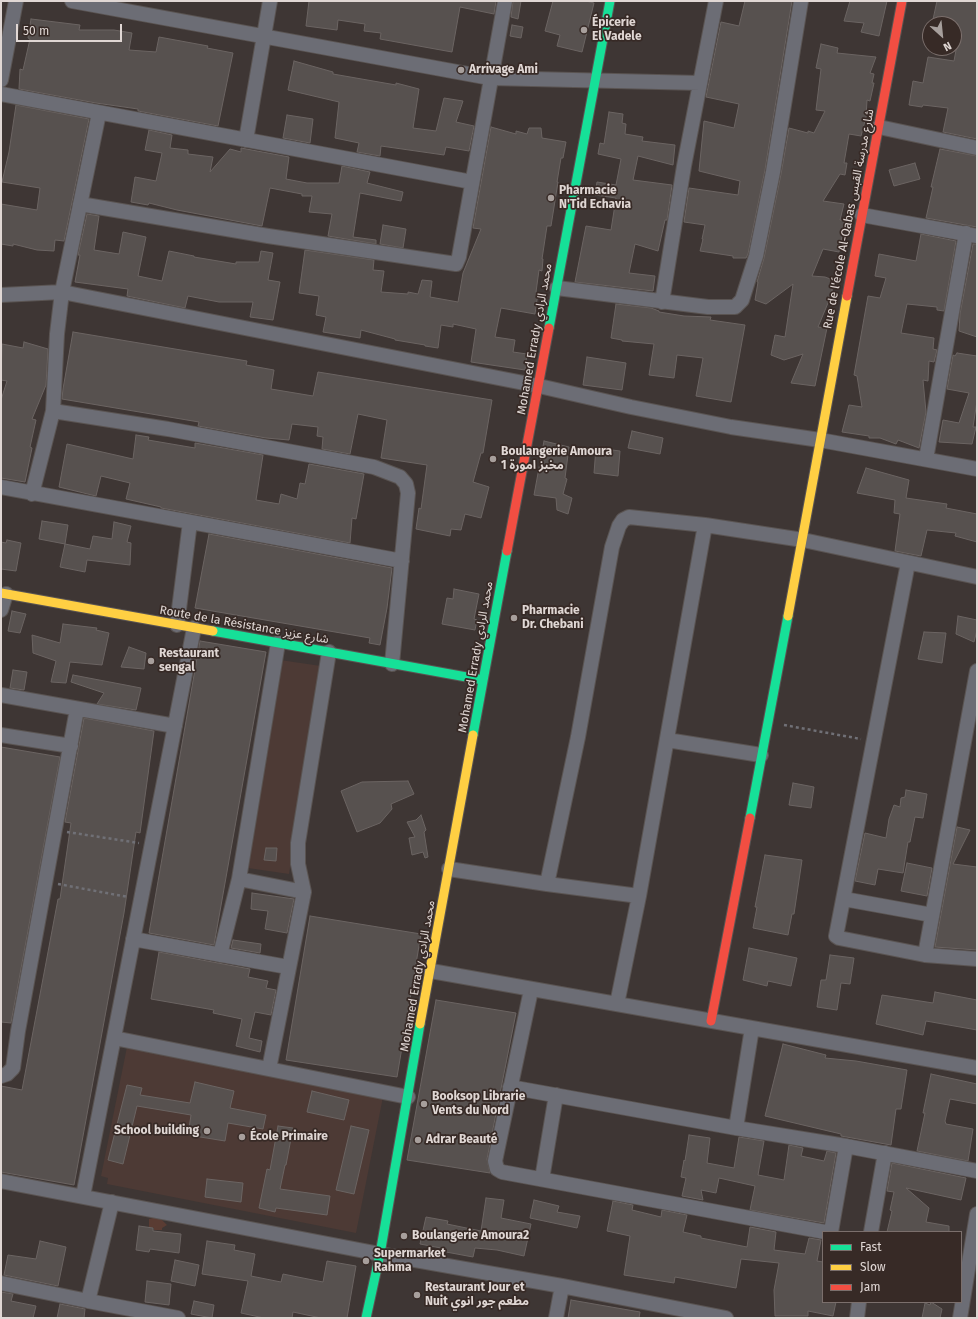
<!DOCTYPE html>
<meta charset="utf-8">
<style>
body{margin:0}
#map{position:relative;width:978px;height:1319px;overflow:hidden;background:#3e3634;font-family:"Fira Sans",sans-serif}
canvas{display:block}
.frame{position:absolute;inset:0;border:2px solid #e0d7d4;pointer-events:none}
.legend{position:absolute;left:822px;top:1231px;width:140px;height:72px;box-sizing:border-box;background:#372a26;border:1px solid #7b6f6c;margin:0;padding:5px 7px;list-style:none;font-size:12px;color:#e0d7d4}
.legend li{display:flex;align-items:center;gap:8px;height:20px}
.legend b{width:20px;border:1px solid #7b6f6c}
.north{position:absolute;left:922px;top:16px;width:40px;height:40px;box-sizing:border-box;background:#372a26;border:1px solid #7b6f6c;border-radius:50%;rotate:153deg;font-size:11px;font-weight:700;line-height:16px;text-align:center;color:#e0d7d4}
.north::after{content:'';display:block;margin:auto;width:14px;height:18px;background:#a79f9c;clip-path:polygon(50% 0,100% 100%,50% 72%,0 100%)}
.scale{position:absolute;left:16px;top:24px;width:106px;height:18px;box-sizing:border-box;border:2px solid #e0d7d4;border-top:0;padding-left:5px;font-size:12px;line-height:14px;white-space:nowrap;color:#e0d7d4;-webkit-text-stroke:3px #372a26;paint-order:stroke}
</style>
<div id="map">
<canvas width="978" height="1319"></canvas>
<div class="frame"></div>
<ul class="legend">
<li><b style="height:5px;background:#16e098"></b>Fast</li>
<li><b style="height:5px;background:#ffcf43"></b>Slow</li>
<li><b style="height:5px;background:#f24e42"></b>Jam</li>
</ul>
<div class="north">N</div>
<div class="scale">50 m</div>
</div>
<script>
const ctx = document.querySelector('canvas').getContext('2d');
ctx.lineJoin = 'round';
function fill(path, color) {
  ctx.fillStyle = color;
  ctx.fill(path, 'evenodd');
}
function poly(rows) {
  const path = new Path2D();
  for (const r of rows) {
    path.moveTo(r[0], r[1]);
    for (let i = 2; i < r.length; i += 2) path.lineTo(r[i], r[i + 1]);
  }
  return path;
}
function trace(path, color, width, dash) {
  ctx.strokeStyle = color;
  ctx.lineWidth = width;
  ctx.lineCap = dash ? 'butt' : 'round';
  ctx.setLineDash(dash || []);
  ctx.stroke(path);
}
function label(font, color, halo, rows, align = 'center') {
  ctx.font = font + ' "Fira Sans","Noto Sans Arabic",sans-serif';
  ctx.lineWidth = 3.5;
  ctx.setLineDash([]);
  ctx.textBaseline = 'middle';
  ctx.strokeStyle = halo;
  ctx.fillStyle = color;
  for (const [text, x, y, turn = 0] of rows) {
    ctx.save();
    ctx.translate(x, y);
    ctx.rotate((+turn || 0) * Math.PI / 180);
    ctx.textAlign = isNaN(turn) ? turn : align;
    if (halo) ctx.strokeText(text, 0, 0);
    ctx.fillText(text, 0, 0);
    ctx.restore();
  }
}
const built = poly([
 [280,660,321,666,289,874,248,868],
 [127,1047,383,1097,356,1233,107,1184,108,1178,101,1176]
]);
const green = poly([
 [157,1217,161,1219,167,1225,162,1228,162,1230,154,1230,154,1228,149,1227,149,1219]
]);
const building = poly([
 [309,1,496,1,494,14,460,7,452,52,380,39,381,33,364,31,365,24,338,20,337,30,306,26,309,1],
 [513,1,521,1,518,19,511,17,513,1],
 [553,1,586,1,594,3,582,52,557,46,560,35,545,31,553,1],
 [745,1,792,1,765,170,748,254,746,258,733,258,733,256,700,251,703,239,702,239,705,225,684,222,689,188,738,195,740,181,699,171,704,121,734,128,739,104,706,97,721,22,739,26,745,1],
 [850,1,887,1,879,36,861,32,864,23,844,21,850,1],
 [937,1,977,1,977,139,943,132,948,108,923,105,922,107,909,105,913,81,923,83,928,57,954,61,959,34,954,33,954,24,932,24,937,1],
 [31,19,80,25,79,30,114,30,132,33,129,50,156,52,159,37,208,46,207,48,233,53,218,126,138,111,138,109,96,103,19,89,20,69,23,70,30,39,28,38,31,19],
 [512,25,523,27,521,38,510,36,512,25],
 [821,44,838,48,837,53,876,57,870,73,874,74,872,83,874,83,870,101,867,100,866,117,861,136,849,134,844,163,847,163,845,175,840,174,823,201,844,204,840,220,845,221,839,252,823,249,812,276,825,277,833,280,831,302,828,303,818,327,827,328,815,386,791,383,803,354,784,360,771,355,775,335,785,337,793,284,766,304,755,300,758,282,757,282,764,258,781,174,789,128,808,133,808,131,814,133,825,111,816,110,821,69,816,68,821,44],
 [294,61,333,72,333,74,396,85,396,83,419,89,413,128,436,131,444,98,463,101,456,122,474,126,469,151,446,147,444,155,381,146,380,156,357,152,359,143,335,138,339,102,288,90,294,61],
 [16,105,89,119,64,241,55,240,54,251,37,250,13,244,13,246,1,244,1,204,37,210,40,188,2,182,9,152,16,105],
 [609,112,623,114,622,123,626,124,625,134,643,137,642,141,675,145,673,165,638,156,633,180,672,185,667,220,665,220,658,251,635,244,629,273,655,276,653,291,575,282,586,226,611,230,616,198,595,195,597,182,616,185,621,159,598,154,600,143,604,144,609,112],
 [287,115,313,119,310,143,283,138,287,115],
 [491,127,516,134,516,131,527,134,529,128,541,128,542,138,566,142,563,158,561,158,557,182,558,182,551,226,547,226,542,259,543,259,542,271,539,270,536,292,538,293,535,314,501,308,495,337,515,340,513,352,527,354,525,370,471,362,476,329,453,324,453,327,441,325,438,348,425,346,425,345,395,340,395,339,361,330,360,338,323,332,326,317,316,315,319,296,299,293,305,250,374,260,373,270,384,271,381,292,408,294,408,292,418,294,422,280,432,281,430,297,458,302,463,273,481,229,473,228,491,127],
 [149,130,172,135,170,148,188,150,188,154,213,157,210,172,230,149,241,152,241,148,289,157,286,179,307,183,339,183,342,166,370,172,367,183,403,192,401,201,360,193,353,237,376,240,376,244,328,236,332,214,309,212,312,196,302,196,302,194,270,188,262,226,177,210,149,203,148,205,131,202,135,177,156,181,162,153,145,150,149,130],
 [940,149,977,156,977,227,926,218,933,187,931,187,940,149],
 [915,163,920,179,894,186,889,170,915,163],
 [87,214,99,216,94,250,119,254,123,232,146,237,138,276,162,281,169,251,194,256,194,257,236,264,236,262,259,262,261,251,273,253,268,280,280,282,273,320,250,317,253,302,219,302,188,296,185,308,127,296,128,289,75,282,80,255,78,255,87,214],
 [383,225,406,229,403,248,380,244,383,225],
 [921,234,956,241,944,311,937,310,937,307,907,304,901,333,934,338,933,349,937,350,934,362,929,361,928,381,923,380,926,412,919,448,898,440,896,444,880,438,869,438,869,436,842,432,849,405,862,407,857,376,854,375,868,296,880,298,886,278,875,276,879,254,916,261,921,234],
 [973,244,977,244,977,337,959,331,960,314,973,244],
 [616,304,651,308,659,311,659,312,684,316,711,317,710,320,745,325,731,402,696,396,703,358,677,355,674,378,649,375,654,344,622,341,622,340,611,338,616,304],
 [73,332,247,361,246,365,274,370,271,389,313,396,318,372,492,400,483,453,481,453,473,482,489,487,481,518,465,514,461,530,451,529,450,536,416,529,419,508,421,509,427,465,381,458,387,420,358,414,350,454,322,449,323,437,317,436,318,427,292,424,289,440,266,438,198,426,199,422,62,399,63,389,73,332],
 [24,342,48,349,46,385,32,419,36,420,30,447,32,448,25,482,1,478,1,400,7,381,1,380,2,344,23,348,24,342],
 [957,353,977,356,977,401,973,427,976,427,972,444,939,442,943,420,959,423,969,393,947,389,953,355,955,356,957,353],
 [587,357,626,363,622,390,583,385,587,357],
 [632,431,663,438,660,454,628,448,632,431],
 [136,435,149,437,148,440,195,448,195,443,263,455,256,500,279,504,281,494,297,499,300,483,305,484,309,464,364,474,356,519,352,518,350,543,161,508,161,507,126,499,130,483,101,476,96,496,59,487,67,444,133,459,136,435],
 [544,441,569,447,565,478,567,479,563,494,572,498,568,514,557,510,556,498,534,495,544,441],
 [596,448,620,451,618,476,594,473,596,448],
 [866,468,909,480,906,498,947,504,946,508,977,514,977,542,955,536,956,533,927,530,921,556,895,551,900,514,894,513,895,500,857,493,866,468],
 [42,521,68,525,65,544,39,539,42,521],
 [114,522,131,526,127,542,131,543,130,565,87,560,85,572,60,567,65,544,90,549,93,536,112,539,114,522],
 [209,534,392,568,387,608,380,645,369,643,370,638,195,608,209,534],
 [7,540,21,543,16,571,1,569,1,542,6,543,7,540],
 [454,589,479,594,474,619,477,620,475,630,442,624,447,598,453,599,454,589],
 [12,611,26,614,20,633,8,631,12,611],
 [958,616,977,620,977,630,974,642,956,634,958,616],
 [63,624,97,628,96,630,109,633,102,665,70,662,66,683,51,682,56,661,33,653,32,635,60,643,63,624],
 [924,632,946,633,942,663,918,659,924,632],
 [200,641,266,652,214,945,149,933,200,641],
 [129,647,146,653,144,669,121,667,129,647],
 [13,670,27,672,24,690,10,688,13,670],
 [73,675,141,688,136,710,97,704,104,693,71,682,73,675],
 [84,718,154,731,140,833,136,832,124,913,74,1185,1,1172,1,1086,22,1090,58,899,60,899,71,823,65,822,84,718],
 [1,747,60,757,11,1023,1,1022,1,747],
 [408,781,414,794,391,804,392,809,380,823,357,832,341,791,362,782,408,781],
 [793,783,814,787,811,808,789,805,793,783],
 [906,790,927,794,923,818,915,817,910,842,908,842,903,873,878,869,875,885,855,881,865,833,886,838,889,819,894,805,900,807,901,798,905,797,906,790],
 [421,815,426,830,424,832,428,857,425,858,423,852,412,855,409,838,415,837,407,822,416,820,421,815],
 [957,827,970,830,953,864,977,867,977,950,935,947,957,827],
 [266,848,277,848,276,861,264,860,266,848],
 [765,855,802,860,794,914,792,914,788,935,753,928,757,907,755,907,765,855],
 [907,863,932,868,927,896,901,891,907,863],
 [252,893,294,899,287,933,265,929,268,911,251,909,252,893],
 [310,916,421,934,397,1077,286,1060,310,916],
 [233,940,261,944,260,953,231,948,233,940],
 [749,948,797,958,791,986,768,981,767,986,743,980,749,948],
 [159,952,250,969,248,977,268,981,266,988,276,990,271,1015,255,1012,249,1038,262,1041,260,1052,236,1046,242,1019,213,1013,214,1010,151,999,159,952],
 [830,955,854,958,850,984,841,983,837,1010,817,1007,821,980,826,980,830,955],
 [935,992,977,1000,977,1030,926,1021,923,1035,876,1024,882,995,933,1003,935,992],
 [436,1000,516,1013,487,1159,490,1173,407,1160,436,1000],
 [783,1044,826,1055,825,1058,856,1061,907,1070,901,1109,896,1109,891,1145,841,1136,841,1134,765,1116,783,1044],
 [931,1074,977,1084,977,1104,950,1099,945,1121,946,1124,973,1129,968,1161,917,1151,925,1113,923,1113,931,1074],
 [195,1082,234,1091,230,1108,266,1115,263,1129,228,1123,225,1141,188,1135,191,1115,137,1106,123,1164,108,1160,127,1085,142,1088,140,1095,190,1103,195,1082],
 [312,1091,349,1100,344,1120,307,1112,312,1091],
 [278,1126,293,1128,286,1165,285,1165,280,1189,330,1196,327,1215,276,1208,275,1212,259,1208,267,1169,270,1170,278,1126],
 [351,1126,369,1130,354,1194,336,1190,351,1126],
 [689,1135,710,1138,707,1163,734,1168,739,1137,764,1141,758,1175,784,1180,789,1145,803,1148,801,1156,824,1161,827,1151,836,1153,824,1223,750,1210,755,1186,719,1178,716,1193,701,1190,703,1200,682,1196,686,1178,681,1177,684,1160,685,1161,689,1135],
 [892,1163,966,1178,961,1200,906,1188,929,1208,926,1222,949,1226,949,1232,887,1232,892,1211,890,1210,894,1192,887,1191,892,1163],
 [207,1179,243,1183,241,1202,205,1197,207,1179],
 [486,1198,504,1200,501,1218,531,1224,524,1256,497,1250,475,1248,473,1257,446,1252,446,1249,420,1244,426,1217,448,1221,447,1224,481,1231,486,1198],
 [534,1200,559,1206,557,1212,580,1216,577,1228,530,1218,534,1200],
 [613,1201,633,1205,632,1210,661,1217,662,1210,687,1215,683,1232,701,1236,701,1238,747,1247,750,1227,776,1232,774,1250,805,1254,809,1238,821,1240,817,1261,823,1262,823,1302,836,1302,833,1316,808,1311,808,1316,775,1316,774,1290,779,1263,741,1259,736,1288,675,1277,674,1283,624,1275,630,1236,607,1231,613,1201],
 [139,1226,153,1228,153,1231,181,1234,179,1253,150,1249,149,1252,136,1250,139,1226],
 [40,1241,66,1247,58,1286,4,1275,8,1255,36,1259,40,1241],
 [207,1241,235,1245,234,1250,255,1254,251,1276,281,1282,283,1274,323,1282,327,1261,356,1266,347,1318,321,1318,293,1312,292,1318,264,1318,241,1313,248,1281,202,1274,207,1241],
 [175,1260,199,1265,195,1286,171,1281,175,1260],
 [147,1281,171,1284,169,1305,145,1302,147,1281],
 [1,1292,13,1294,11,1301,36,1306,33,1318,1,1318,1,1292],
 [571,1300,640,1312,639,1318,568,1318,571,1300],
 [194,1301,214,1305,212,1318,191,1314,194,1301],
 [931,1302,942,1309,940,1318,922,1318,925,1303,930,1305,931,1302],
 [60,1304,85,1309,84,1318,57,1318,60,1304]
]);
const path = poly([
 [784,725,861,739],
 [67,832,139,843],
 [58,884,128,897]
]);
const street = poly([
 [72,1,490,78,700,83],
 [1,80,16,1],
 [1,94,472,182],
 [879,127,977,148],
 [246,140,270,1],
 [80,204,268,236,456,264,459,257,505,1],
 [862,215,977,236],
 [557,288,708,307,735,307,742,300,756,256,773,172,801,1],
 [1,295,62,292,539,386,631,407,731,427,820,440,977,469],
 [662,302,684,166,716,1],
 [53,411,168,429,374,467,400,477,406,484,408,493,392,664],
 [926,459,966,233],
 [1,487,402,561],
 [32,494,53,411,57,334,62,292,99,113],
 [908,563,836,936,839,938,925,955,977,959],
 [1,610,6,594],
 [177,625,190,522],
 [1,695,175,726],
 [1,735,71,746],
 [667,740,761,755],
 [449,869,547,884,639,896],
 [239,879,304,892],
 [547,884,578,737,612,547,619,526,623,520,629,517,705,525,803,540,977,577],
 [844,899,932,915],
 [133,939,288,967],
 [220,955,239,879,278,643],
 [925,955,977,671],
 [431,971,977,1068],
 [531,990,495,1161,497,1169,502,1172,825,1232],
 [617,1004,639,896,705,525],
 [114,1038,408,1097],
 [269,1069,304,892,298,864,298,843,329,652],
 [1,1076,7,1074,13,1068,18,1031,77,709],
 [510,1087,736,1128,846,1146,977,1171],
 [736,1128,752,1028],
 [542,1179,556,1095],
 [1,1181,380,1254,562,1286,726,1318],
 [83,1196,194,628],
 [831,1232,846,1146],
 [871,1232,885,1153],
 [1,1283,88,1301,112,1202],
 [88,1301,178,1318],
 [556,1318,562,1286],
 [857,1318,859,1302],
 [960,1318,977,1214]
]);
const fast = poly([
 [549,328,610,1],
 [213,631,483,680],
 [473,735,507,551],
 [750,818,788,616],
 [366,1318,380,1254,420,1024]
]);
const slow = poly([
 [1,593,213,631],
 [788,616,847,296],
 [420,1024,473,735]
]);
const jam = poly([
 [847,296,902,1],
 [507,551,549,328],
 [711,1021,750,818]
]);
const markers = [
 [584,30,4,"#a79f9c"],
 [461,70,4,"#a79f9c"],
 [551,198,4,"#a79f9c"],
 [493,459,4,"#a79f9c"],
 [514,618,4,"#a79f9c"],
 [151,661,4,"#a79f9c"],
 [424,1104,4,"#a79f9c"],
 [207,1131,4,"#a79f9c"],
 [242,1137,4,"#a79f9c"],
 [418,1140,4,"#a79f9c"],
 [404,1236,4,"#a79f9c"],
 [366,1261,4,"#a79f9c"],
 [417,1295,4,"#a79f9c"]
];
const poiNames = [
 ["Épicerie",592,23],
 ["El Vadele",592,37],
 ["Arrivage Ami",469,70],
 ["Pharmacie",559,191],
 ["N'Tid Echavia",559,205],
 ["Boulangerie Amoura",501,452],
 ["1 مخبز امورة",501,466],
 ["Pharmacie",522,611],
 ["Dr. Chebani",522,625],
 ["Restaurant",159,654],
 ["sengal",159,668],
 ["Booksop Librarie",432,1097],
 ["Vents du Nord",432,1111],
 ["School building",199,1131,"right"],
 ["École Primaire",250,1137],
 ["Adrar Beauté",426,1140],
 ["Boulangerie Amoura2",412,1236],
 ["Supermarket",374,1254],
 ["Rahma",374,1268],
 ["Restaurant Jour et",425,1288],
 ["Nuit مطعم جور انوي",425,1302]
];
const streetNames = [
 ["Rue de l'école Al-Qabas شارع مدرسة القبس",849,219,-79],
 ["Mohamed Errady محمد الرادي",535,339,-80],
 ["Route de la Résistance شارع عزيز",244,625,10],
 ["Mohamed Errady محمد الرادي",476,657,-80],
 ["Mohamed Errady محمد الرادي",418,976,-80]
];
fill(built, '#4d3a35');
fill(green, '#5a3c33');
fill(building, '#57514f');
trace(building, '#6b6462', 1);
trace(street, '#5a5452', 16);
trace(fast, '#5a5452', 11);
trace(slow, '#5a5452', 11);
trace(jam, '#5a5452', 11);
trace(path, '#707076', 2.5, [3, 3]);
trace(street, '#6c6d75', 14);
trace(fast, '#16e098', 9);
trace(slow, '#ffcf43', 9);
trace(jam, '#f24e42', 9);
for (const [x, y, r, color] of markers) {
  const dot = new Path2D();
  dot.arc(x, y, r, 0, 2 * Math.PI);
  ctx.fillStyle = color;
  ctx.fill(dot);
  trace(dot, '#372a26', 1.5);
}
label('bold 12px', '#e0d7d4', '#372a26', poiNames, 'left');
label('12px', '#e0d7d4', '#372a26', streetNames);
</script>
